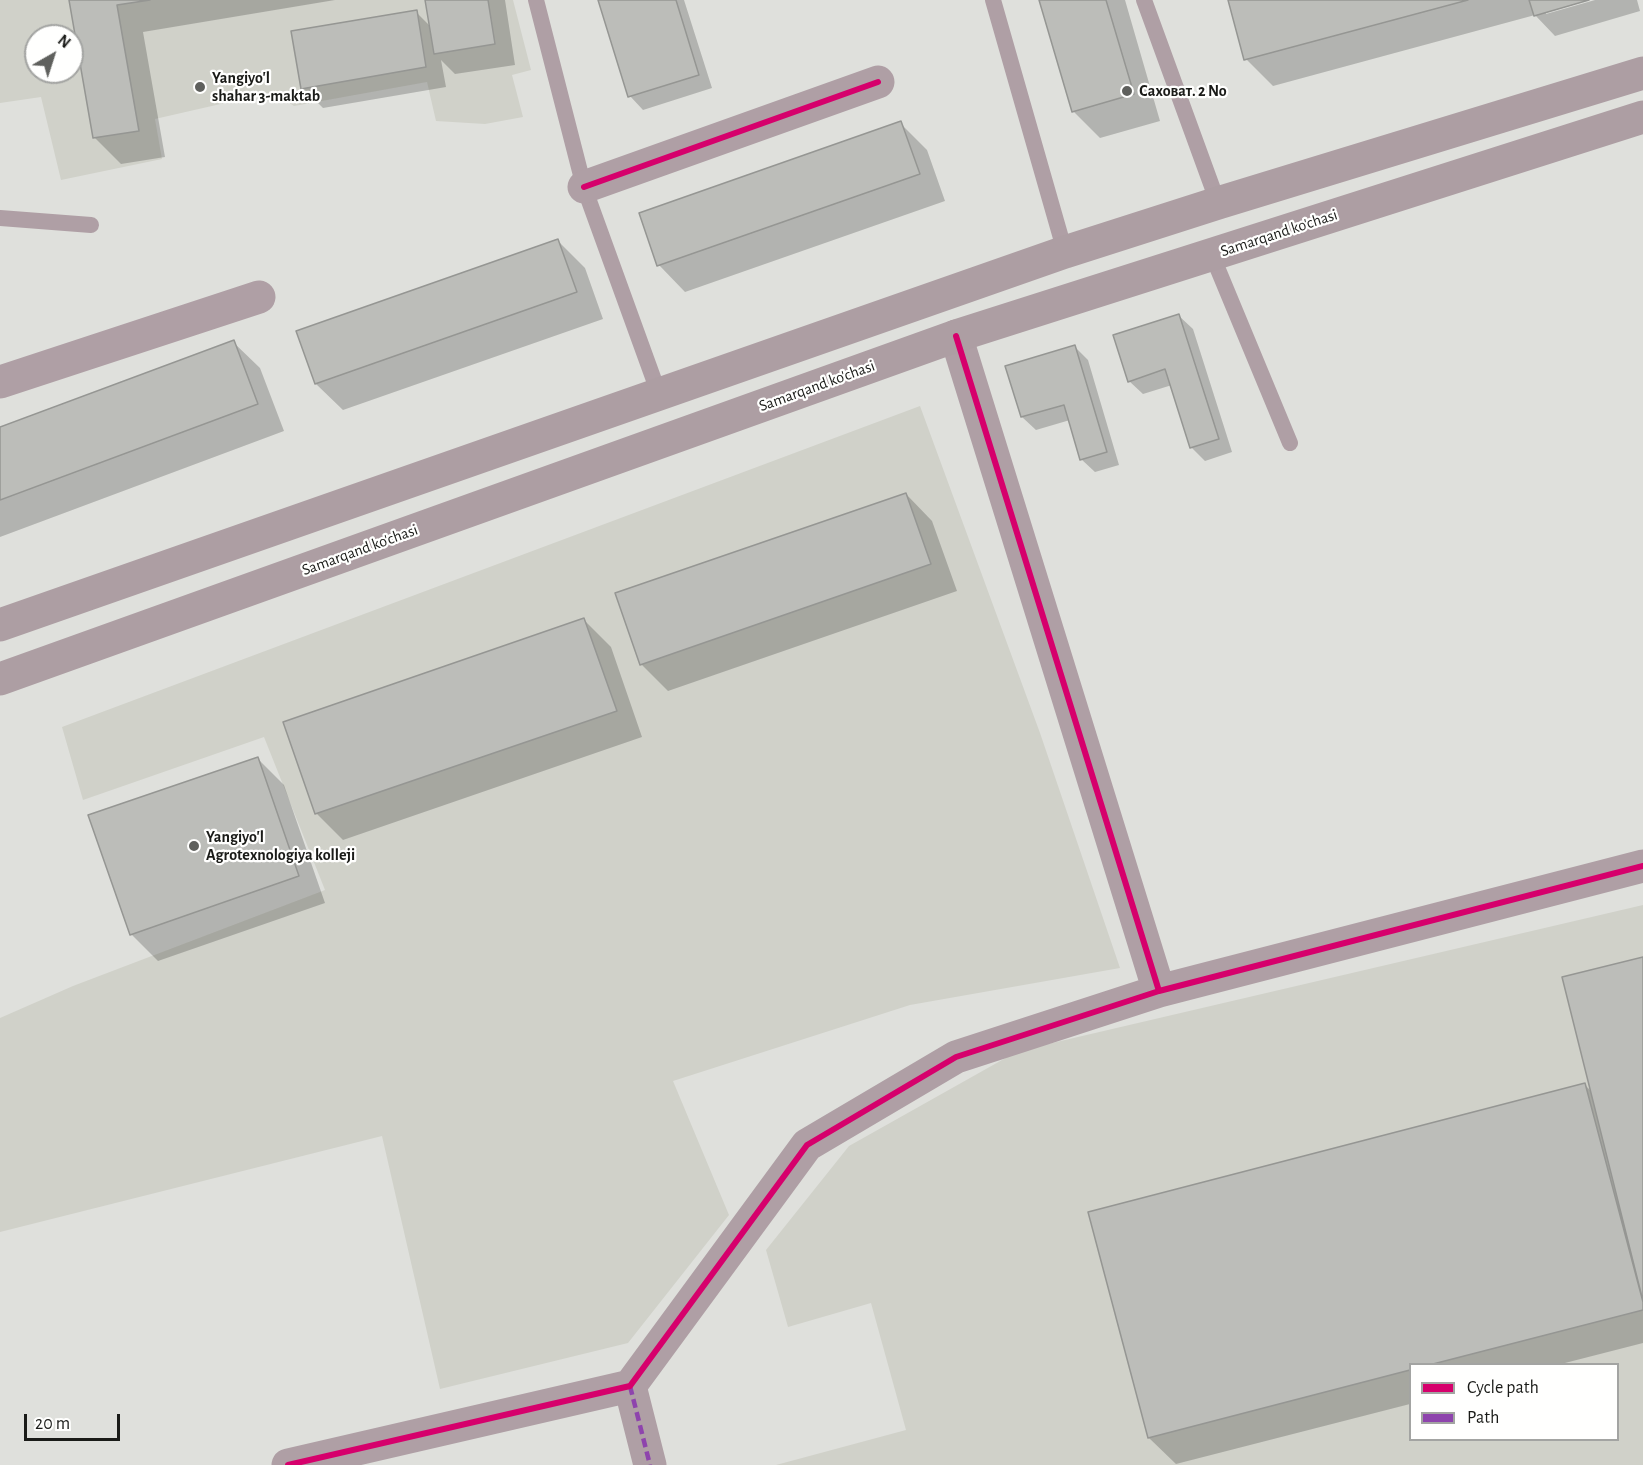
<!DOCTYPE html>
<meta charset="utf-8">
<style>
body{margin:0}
#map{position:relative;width:1643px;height:1465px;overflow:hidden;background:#dfe0dc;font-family:"Alegreya Sans",sans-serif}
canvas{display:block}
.legend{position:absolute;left:1409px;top:1363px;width:210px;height:78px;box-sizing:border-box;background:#fffffe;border:2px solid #a3a4a2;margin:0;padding:8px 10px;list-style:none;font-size:18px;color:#1a1b18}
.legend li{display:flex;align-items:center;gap:12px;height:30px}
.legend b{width:30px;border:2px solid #a3a4a2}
.north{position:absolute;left:24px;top:24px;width:60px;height:60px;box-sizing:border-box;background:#fffffe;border:2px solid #a3a4a2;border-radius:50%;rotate:39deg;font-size:16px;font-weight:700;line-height:24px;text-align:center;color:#1a1b18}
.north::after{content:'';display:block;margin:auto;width:21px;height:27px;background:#5f605d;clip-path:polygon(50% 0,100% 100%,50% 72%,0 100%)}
.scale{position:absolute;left:24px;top:1414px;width:96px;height:27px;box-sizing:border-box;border:3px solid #1a1b18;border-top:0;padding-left:8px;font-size:18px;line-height:21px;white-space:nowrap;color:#1a1b18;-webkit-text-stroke:4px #fffffe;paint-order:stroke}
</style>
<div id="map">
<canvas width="1643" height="1465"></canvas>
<ul class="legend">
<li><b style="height:8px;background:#d6006c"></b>Cycle path</li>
<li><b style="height:8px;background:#8e44ad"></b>Path</li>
</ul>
<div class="north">N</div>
<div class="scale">20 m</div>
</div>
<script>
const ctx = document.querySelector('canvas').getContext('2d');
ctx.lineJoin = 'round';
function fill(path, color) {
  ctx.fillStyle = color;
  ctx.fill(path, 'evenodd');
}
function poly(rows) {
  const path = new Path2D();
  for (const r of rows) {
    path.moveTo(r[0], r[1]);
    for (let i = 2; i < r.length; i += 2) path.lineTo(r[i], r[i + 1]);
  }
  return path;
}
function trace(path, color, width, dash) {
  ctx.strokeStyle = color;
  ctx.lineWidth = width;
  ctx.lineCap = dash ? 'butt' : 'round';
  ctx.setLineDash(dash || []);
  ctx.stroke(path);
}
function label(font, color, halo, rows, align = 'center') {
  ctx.font = font + ' "Alegreya Sans",sans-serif';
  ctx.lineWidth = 4.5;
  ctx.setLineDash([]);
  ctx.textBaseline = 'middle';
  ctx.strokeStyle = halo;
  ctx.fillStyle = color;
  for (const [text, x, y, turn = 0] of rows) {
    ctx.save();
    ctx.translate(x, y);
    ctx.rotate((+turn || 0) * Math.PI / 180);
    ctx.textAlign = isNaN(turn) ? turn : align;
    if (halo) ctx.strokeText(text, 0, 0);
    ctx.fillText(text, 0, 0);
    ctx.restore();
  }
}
const built = poly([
 [0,0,513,0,531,70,512,75,523,117,485,124,436,121,427,82,294,106,273,92,155,119,162,159,61,180,41,97,0,103],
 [36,36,72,36,72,72,36,72],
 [920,406,1040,733,1120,968,910,1005,673,1081,729,1215,628,1343,440,1389,382,1136,0,1232,0,1018,73,986,325,890,264,737,83,800,62,727],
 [1643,905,1643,1465,776,1465,906,1430,871,1303,788,1327,766,1250,849,1146,1018,1051],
 [1410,1364,1618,1364,1618,1440,1410,1440]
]);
const shadow = poly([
 [71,0,335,0,143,32,165,157,121,164,94,137],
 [427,0,505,0,515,65,455,74,441,60,446,87,323,108,303,88,416,12,431,27],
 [600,0,684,0,712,88,643,110,630,96],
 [1040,0,1125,0,1160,121,1100,138,1073,111],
 [1229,0,1584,0,1546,11,1546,14,1595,0,1637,0,1640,11,1555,36,1535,15,1273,86,1246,59],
 [900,123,927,150,945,201,685,292,659,265],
 [558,241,585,268,603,319,343,410,316,384,298,332],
 [1179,316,1193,329,1232,452,1205,461,1191,447,1172,385,1143,394,1129,381],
 [233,342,260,368,284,431,0,537,0,429],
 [1075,347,1088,360,1119,465,1095,472,1081,459,1070,420,1036,430,1022,417],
 [906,494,932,521,957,591,668,691,641,664],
 [584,620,611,647,642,737,343,840,316,813],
 [257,758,284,785,325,903,158,961,131,934],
 [1643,958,1643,1343,1561,1364,1410,1364,1410,1404,1176,1464,1149,1438,1585,1085,1592,1092]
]);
const building = poly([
 [69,0,150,0,117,5,139,131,93,138,69,0],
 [425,0,488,0,495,44,434,54,425,0],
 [598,0,676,0,699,75,628,97,598,0],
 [1039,0,1106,0,1134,94,1072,112,1039,0],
 [1228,0,1468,0,1244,60,1228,0],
 [1529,0,1589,0,1534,16,1529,0],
 [417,10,426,67,301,89,291,31,417,10],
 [901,121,920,174,657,266,639,213,901,121],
 [558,239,577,292,315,384,296,331,558,239],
 [1179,314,1219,439,1190,448,1165,369,1128,382,1113,335,1179,314],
 [234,340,258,404,0,500,0,427,234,340],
 [1075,345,1107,452,1080,460,1064,405,1021,417,1005,366,1075,345],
 [906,493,931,564,640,665,615,593,906,493],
 [584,618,617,711,315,814,283,722,584,618],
 [258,757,299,876,130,935,88,815,258,757],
 [1643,957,1643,1301,1562,977,1643,957],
 [1585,1083,1643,1302,1643,1310,1433,1364,1410,1364,1410,1370,1148,1438,1088,1212,1585,1083]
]);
const lane = poly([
 [536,0,584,187,659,394],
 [993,0,1065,252],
 [1144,0,1218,203],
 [0,218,91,225],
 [1212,255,1290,443]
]);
const street = poly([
 [584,187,878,82],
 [956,336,1159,991],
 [0,382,259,297],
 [630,1386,650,1465],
 [288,1465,630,1386,807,1145,956,1057,1159,991,1643,866]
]);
const secondary = poly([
 [0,625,1065,252,1218,203,1643,73],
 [0,679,956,336,1643,117]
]);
const quiet = poly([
 [630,1386,650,1465]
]);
const cycleway = poly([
 [584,187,878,82],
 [956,336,1159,991],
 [288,1465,630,1386,807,1145,956,1057,1159,991,1643,866]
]);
const markers = [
 [200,87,6,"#5f605d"],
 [1127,91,6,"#5f605d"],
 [194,846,6,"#5f605d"]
];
const poiNames = [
 ["Yangiyo'l",212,78],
 ["shahar 3-maktab",212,96],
 ["Саховат. 2 No",1139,91],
 ["Yangiyo'l",206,837],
 ["Agrotexnologiya kolleji",206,855]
];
const streetNames = [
 ["Samarqand ko'chasi",1279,233,-18],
 ["Samarqand ko'chasi",817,386,-20],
 ["Samarqand ko'chasi",360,550,-20]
];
fill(built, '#d0d1c9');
fill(shadow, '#0003');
fill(building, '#bcbdb9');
trace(building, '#959693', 1.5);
trace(lane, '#af9fa5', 16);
trace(street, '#af9fa5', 33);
trace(secondary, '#ad9ea3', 33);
trace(quiet, '#8e44ad', 4.5, [9, 4.5]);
trace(cycleway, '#d6006c', 6);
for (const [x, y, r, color] of markers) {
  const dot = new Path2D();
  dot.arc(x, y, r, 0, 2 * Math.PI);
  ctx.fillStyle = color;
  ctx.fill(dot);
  trace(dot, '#fffffe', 2);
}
label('bold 16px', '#1a1b18', '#fffffe', poiNames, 'left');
label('16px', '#1a1b18', '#fffffe', streetNames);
</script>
